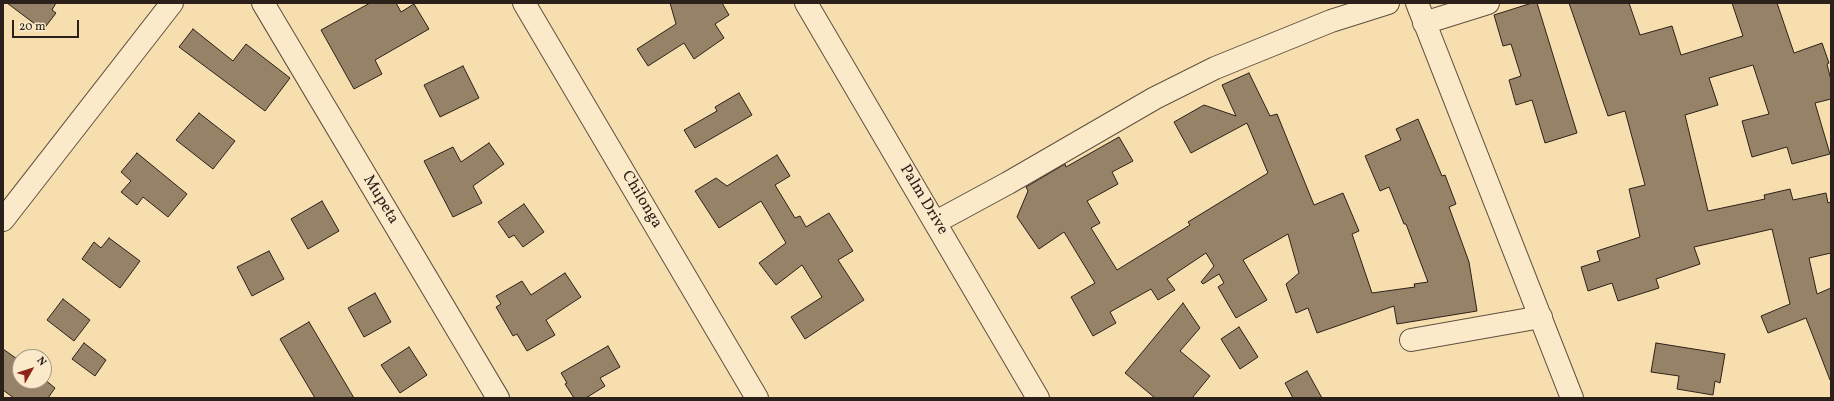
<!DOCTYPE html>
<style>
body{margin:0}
#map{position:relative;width:1834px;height:401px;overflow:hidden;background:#f7deae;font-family:Vollkorn,serif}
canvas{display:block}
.frame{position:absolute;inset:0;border:4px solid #2c201b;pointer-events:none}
.north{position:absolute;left:12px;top:349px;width:40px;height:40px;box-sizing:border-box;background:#faeaca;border:1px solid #a89984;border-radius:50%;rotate:51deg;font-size:11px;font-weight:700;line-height:16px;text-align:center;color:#2c201b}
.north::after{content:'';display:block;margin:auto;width:14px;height:18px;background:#8f2418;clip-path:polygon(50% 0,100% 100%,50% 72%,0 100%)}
.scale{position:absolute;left:12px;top:20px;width:67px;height:18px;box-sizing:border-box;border:2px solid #2c201b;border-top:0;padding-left:5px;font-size:12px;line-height:14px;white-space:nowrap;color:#2c201b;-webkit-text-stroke:3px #faeaca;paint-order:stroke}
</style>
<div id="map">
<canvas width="1834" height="401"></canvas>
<div class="frame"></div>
<div class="north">N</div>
<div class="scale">20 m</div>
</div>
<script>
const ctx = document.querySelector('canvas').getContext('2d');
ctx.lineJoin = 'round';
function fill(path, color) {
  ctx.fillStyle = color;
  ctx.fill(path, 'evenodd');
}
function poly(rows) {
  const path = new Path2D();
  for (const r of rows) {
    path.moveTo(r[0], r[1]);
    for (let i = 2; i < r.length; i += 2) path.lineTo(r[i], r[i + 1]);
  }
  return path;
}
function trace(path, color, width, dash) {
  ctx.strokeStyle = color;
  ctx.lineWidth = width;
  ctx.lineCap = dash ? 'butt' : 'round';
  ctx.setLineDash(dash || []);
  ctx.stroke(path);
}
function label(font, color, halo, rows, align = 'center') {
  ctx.font = font + ' Vollkorn,serif';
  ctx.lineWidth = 3;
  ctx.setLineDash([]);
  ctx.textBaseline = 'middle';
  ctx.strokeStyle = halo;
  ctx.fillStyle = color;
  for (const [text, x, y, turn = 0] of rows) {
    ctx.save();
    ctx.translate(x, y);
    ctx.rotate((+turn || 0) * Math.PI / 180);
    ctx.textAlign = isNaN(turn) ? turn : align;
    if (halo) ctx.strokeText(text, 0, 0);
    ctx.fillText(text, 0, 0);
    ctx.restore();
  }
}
const building = poly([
 [7,3,56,3,52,10,56,13,43,30,7,3],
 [370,3,396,3,401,12,414,4,429,29,375,60,382,74,354,89,321,30,370,3],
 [670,3,722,3,729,15,715,24,724,38,694,59,684,43,648,66,637,49,676,24,670,3],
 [1532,3,1537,3,1577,133,1545,143,1532,100,1516,105,1509,80,1521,76,1511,44,1503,46,1494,15,1532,3],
 [1569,3,1629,3,1640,35,1672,26,1681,55,1743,36,1732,3,1777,3,1794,53,1822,43,1829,63,1827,64,1831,80,1831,99,1815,103,1830,154,1792,164,1787,147,1752,157,1742,121,1769,114,1753,65,1709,78,1718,105,1685,115,1708,211,1765,199,1764,195,1790,189,1793,200,1826,193,1828,203,1831,202,1831,253,1809,258,1817,294,1831,288,1831,380,1830,380,1806,318,1768,333,1761,316,1790,304,1772,229,1694,247,1700,264,1656,279,1659,288,1618,301,1612,283,1588,291,1581,267,1600,261,1597,251,1640,237,1629,189,1645,185,1625,111,1608,116,1569,3],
 [193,29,233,61,246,44,290,78,265,111,179,47,193,29],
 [463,66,479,98,440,117,424,85,463,66],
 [1249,73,1270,116,1277,114,1314,205,1343,193,1359,231,1352,234,1372,293,1415,287,1414,284,1428,282,1406,224,1404,224,1389,187,1380,191,1365,156,1401,140,1396,129,1418,119,1442,176,1445,175,1456,204,1449,207,1469,262,1477,311,1397,324,1394,306,1317,333,1308,308,1296,313,1286,284,1299,273,1288,234,1243,260,1267,300,1236,318,1218,287,1224,283,1219,274,1203,284,1201,282,1214,266,1206,253,1167,279,1175,290,1158,300,1151,289,1110,312,1116,323,1093,336,1071,297,1095,283,1064,232,1039,249,1017,217,1028,191,1026,187,1065,164,1066,167,1119,137,1133,161,1112,172,1118,184,1087,201,1100,223,1091,228,1117,270,1190,225,1188,222,1268,173,1247,123,1191,153,1174,122,1204,105,1236,116,1222,85,1249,73],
 [739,93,752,115,695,148,684,130,717,111,715,107,739,93],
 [199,113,235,141,213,169,176,140,199,113],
 [489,143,504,164,473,186,482,203,453,217,424,161,453,147,461,162,489,143],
 [137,153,187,194,168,217,143,197,137,205,121,192,131,181,121,172,137,153],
 [777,155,790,176,775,185,795,218,800,216,806,227,829,213,853,251,838,260,864,300,805,339,791,317,822,297,802,265,776,285,759,263,786,243,761,201,719,228,695,191,716,178,727,186,777,155],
 [322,201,339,231,308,249,291,219,322,201],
 [524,204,544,232,523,247,514,235,509,238,498,222,524,204],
 [109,238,140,261,120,288,82,259,94,242,101,248,109,238],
 [269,251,284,279,252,296,237,267,269,251],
 [565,273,581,297,546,320,555,335,527,351,517,334,513,336,496,307,501,304,496,296,522,281,531,295,565,273],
 [375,293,391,322,364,337,348,308,375,293],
 [63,299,90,320,74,341,47,320,63,299],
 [1183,303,1200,328,1180,351,1210,376,1192,398,1155,398,1125,373,1183,303],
 [309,322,354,398,315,398,280,339,309,322],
 [1239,327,1258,357,1240,369,1221,339,1239,327],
 [84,343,106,360,95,376,72,359,84,343],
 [1656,343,1725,354,1720,383,1715,381,1713,395,1677,389,1679,376,1651,372,1656,343],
 [608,346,620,367,600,378,605,386,586,398,574,398,565,384,567,383,561,373,608,346],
 [409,347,427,375,400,393,381,365,409,347],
 [3,349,20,361,20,381,44,381,44,379,55,388,48,398,14,398,3,390,3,349],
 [1307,371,1322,398,1293,398,1285,383,1307,371]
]);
const minor = poly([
 [263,3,498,398],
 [524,3,757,398],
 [806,3,1038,398],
 [1417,3,1572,398],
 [1424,23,1488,3],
 [3,220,172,3],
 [936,222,1008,183,1155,98,1215,68,1331,21,1388,3],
 [1411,340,1541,317]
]);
const streetNames = [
 ["Mupeta",380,200,59],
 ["Chilonga",641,200,59],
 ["Palm Drive",923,200,59]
];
fill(building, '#968367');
trace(building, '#2c201b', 1);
trace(minor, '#5f5040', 24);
trace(minor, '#faeaca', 22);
label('16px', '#2c201b', '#faeaca', streetNames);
</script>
